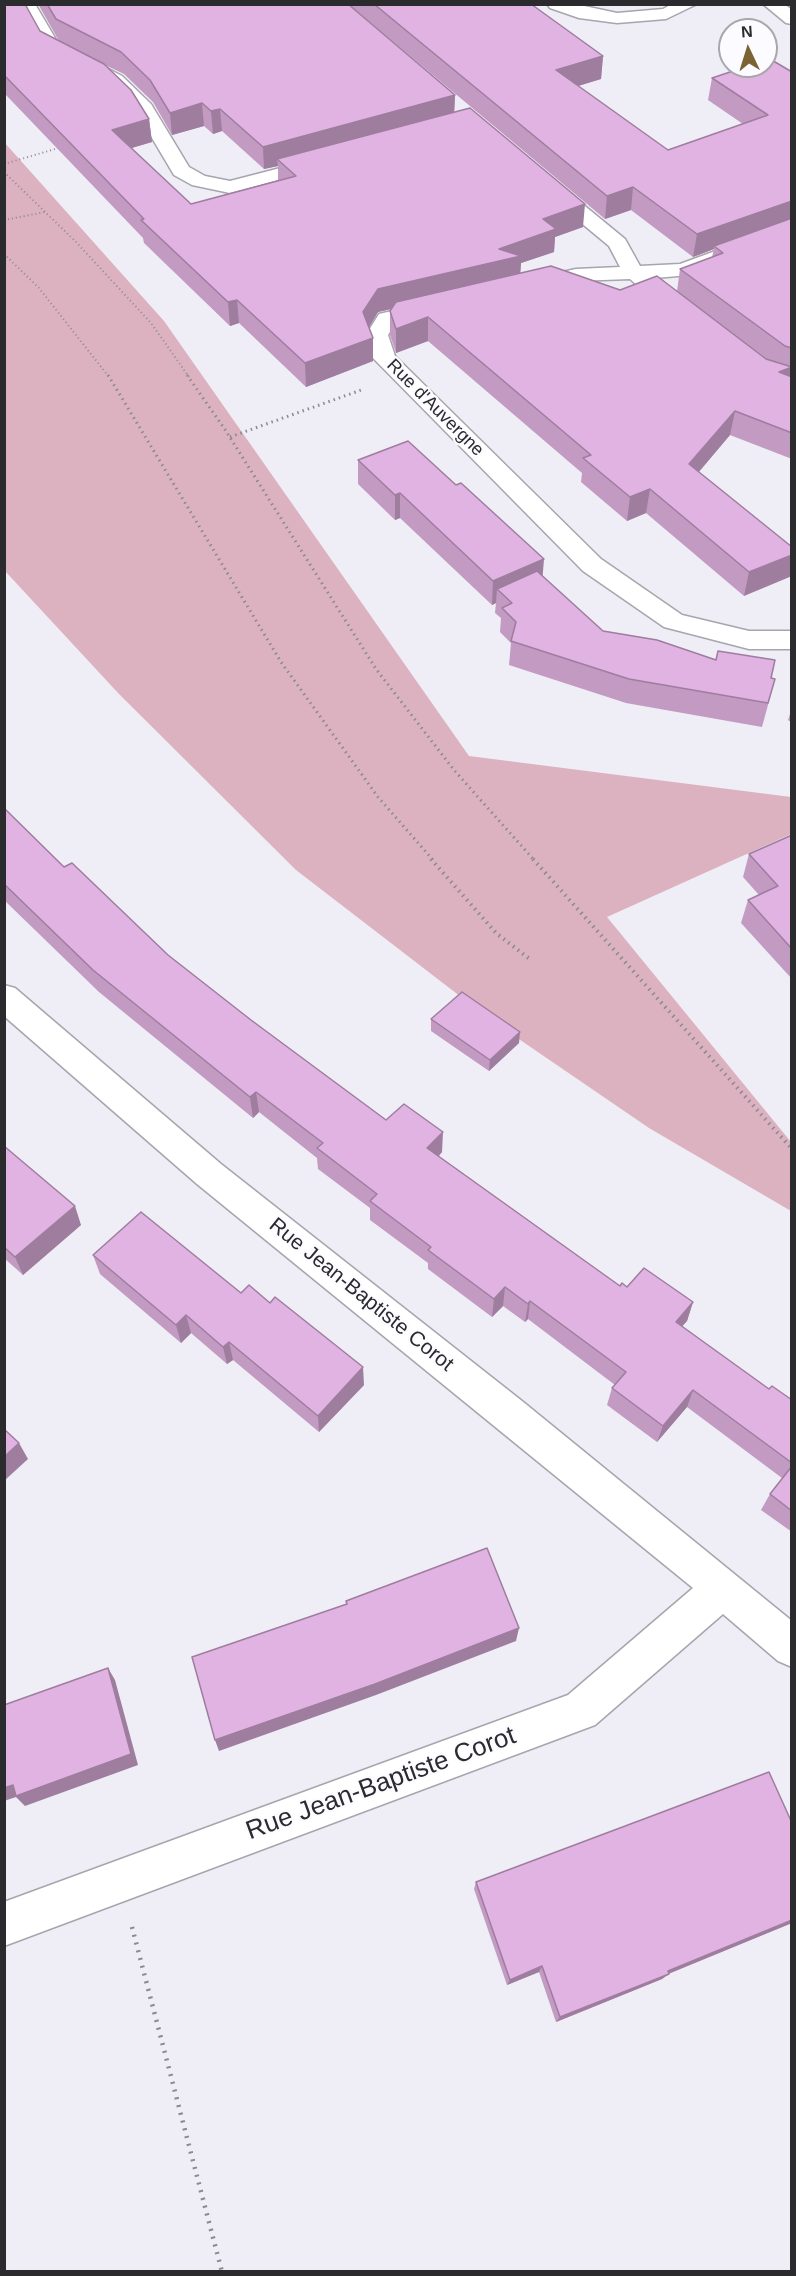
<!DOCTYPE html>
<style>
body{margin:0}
#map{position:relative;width:796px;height:2276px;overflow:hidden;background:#efedf5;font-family:Helvetica,sans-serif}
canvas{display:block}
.frame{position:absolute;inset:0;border:6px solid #2b2a2d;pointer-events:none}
.north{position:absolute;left:718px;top:18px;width:60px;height:60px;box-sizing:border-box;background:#fcfbff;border:2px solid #a8a7ab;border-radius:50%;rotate:356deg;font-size:16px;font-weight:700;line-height:24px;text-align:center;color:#2b2a2d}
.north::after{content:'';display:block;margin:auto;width:21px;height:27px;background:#7c6334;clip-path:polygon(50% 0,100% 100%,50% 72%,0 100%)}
</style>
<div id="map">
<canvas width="796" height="2276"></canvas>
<div class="frame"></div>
<div class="north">N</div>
</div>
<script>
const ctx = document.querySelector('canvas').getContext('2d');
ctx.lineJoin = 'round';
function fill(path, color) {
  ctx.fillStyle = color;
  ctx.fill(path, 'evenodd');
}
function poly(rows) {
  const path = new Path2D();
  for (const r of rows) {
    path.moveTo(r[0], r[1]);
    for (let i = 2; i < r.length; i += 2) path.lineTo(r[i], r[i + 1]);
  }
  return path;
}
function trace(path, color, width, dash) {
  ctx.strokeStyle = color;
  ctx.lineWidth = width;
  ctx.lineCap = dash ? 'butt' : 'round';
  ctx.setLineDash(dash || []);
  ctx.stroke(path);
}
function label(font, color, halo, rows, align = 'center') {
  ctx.font = font + ' Helvetica,sans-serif';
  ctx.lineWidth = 4.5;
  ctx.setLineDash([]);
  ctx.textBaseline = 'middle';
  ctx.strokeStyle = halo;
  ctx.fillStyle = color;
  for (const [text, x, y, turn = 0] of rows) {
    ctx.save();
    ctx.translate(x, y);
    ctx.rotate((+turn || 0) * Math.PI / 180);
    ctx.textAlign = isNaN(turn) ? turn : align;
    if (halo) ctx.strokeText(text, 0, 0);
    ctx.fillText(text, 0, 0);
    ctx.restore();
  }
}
const green = poly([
 [4,142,164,321,469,756,791,797,791,834,607,917,791,1142,791,1211,649,1128,491,1020,296,870,119,694,5,571]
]);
const pathFar3 = poly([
 [4,164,62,147],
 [4,172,76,242,151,323,189,377],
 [4,220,45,212],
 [4,254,39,288,109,377]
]);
const pathFar2 = poly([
 [108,375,281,662,378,797,433,860],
 [187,375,224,428,376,669,454,770,534,860],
 [230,437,364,389]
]);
const pathFar1 = poly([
 [431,859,496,933,531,960],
 [533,859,792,1149]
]);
const path = poly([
 [132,1927,222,2272]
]);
const street = poly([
 [17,4,35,4,58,43,122,76,151,104,189,167,205,176,230,181,323,157,330,159,333,163,330,167,230,193,192,185,174,175,136,111,108,84,45,51,17,4],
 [547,4,575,4,617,13,663,9,672,4,697,4,666,19,617,23,579,18,550,8,547,4],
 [763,4,784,4,792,10,792,24,786,23,763,4],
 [551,182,558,184,625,239,640,266,680,264,792,223,792,237,690,275,655,278,659,283,656,288,648,289,640,288,630,279,576,281,532,291,524,290,521,285,524,280,576,269,620,267,609,246,544,192,541,188,544,184,551,182],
 [435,301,443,303,446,308,443,313,395,324,388,335,395,356,601,559,682,615,749,631,792,631,792,649,749,649,664,627,583,571,373,358,366,335,379,314,435,301],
 [4,985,15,988,221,1164,522,1401,792,1621,792,1667,778,1661,723,1614,595,1725,4,1946,4,1902,568,1695,693,1588,197,1184,4,1016,4,985]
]);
const wall = poly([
 [4,4,40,31,59,41,38,4,348,4,455,95,454,112,583,227,555,237,554,252,521,263,520,273,620,290,677,291,680,269,712,257,714,249,693,257,631,210,605,219,348,4,531,4,603,56,601,79,578,86,668,150,743,124,708,100,712,78,792,72,792,373,790,376,792,377,792,459,730,435,699,472,792,547,744,596,646,513,627,521,581,482,582,473,428,341,396,353,390,335,390,311,392,309,378,312,369,327,373,361,306,387,239,323,230,326,144,243,143,238,6,95,4,95],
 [105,65,124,74,153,102,172,135,204,126,213,134,222,131,264,169,278,166,278,180,191,204,131,148,152,142,149,119],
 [358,460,542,576,603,631,775,679,762,727,626,703,509,665,511,643,500,632,501,618,495,613,496,603,492,605,400,518,395,520,358,484],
 [792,708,792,723,788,720],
 [4,808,64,867,168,955,251,1020,386,1120,442,1152,439,1156,620,1286,627,1287,693,1302,687,1321,682,1326,769,1389,792,1400,792,1532,761,1510,770,1494,782,1478,687,1407,657,1442,607,1405,612,1388,615,1385,528,1319,525,1322,503,1306,492,1317,428,1269,428,1263,370,1220,370,1208,318,1169,317,1158,259,1112,253,1118,99,992,4,900],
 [792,835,792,979,741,923,748,900,759,895,743,877,749,854],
 [431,1019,519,1043,489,1071,431,1031],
 [4,1146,81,1225,23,1275,4,1258],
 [93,1255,241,1293,364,1385,319,1432,233,1360,227,1364,191,1333,181,1343,100,1274],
 [792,1823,792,1923,669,1973,662,1979,556,2022,539,1972,507,1985,474,1889,476,1882]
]);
const shadedWall = poly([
 [603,56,601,79,555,93,556,70],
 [455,95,454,118,277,159,278,166,264,169,263,147],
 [202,103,204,126,172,135,170,113],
 [220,109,222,131,213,134,211,111],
 [149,119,152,142,115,153,112,130],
 [633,187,631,210,605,219,607,196],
 [792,201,792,222,714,246,714,249,693,257,697,234],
 [585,204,583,227,555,237,554,252,521,263,520,279,378,312,364,336,363,312,378,289,499,249,543,219],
 [237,300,239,323,230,326,228,302],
 [428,317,428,341,396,353,396,329],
 [373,338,373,361,306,387,305,363],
 [792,367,792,370,787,391,779,372],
 [735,411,730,435,685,488,689,464],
 [650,489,646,513,627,521,630,497],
 [400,493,400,518,395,520,395,495],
 [792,555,792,576,744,596,749,572],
 [544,559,542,584,497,589,496,603,492,605,493,581],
 [520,1032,519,1043,489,1071,490,1060],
 [256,1092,259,1112,253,1118,250,1097],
 [443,1132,442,1152,427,1168,427,1148],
 [75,1206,81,1225,23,1275,15,1257],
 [505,1287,503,1306,492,1317,494,1299],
 [530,1301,528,1319,525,1322,528,1304],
 [693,1302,687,1321,670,1340,676,1322],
 [186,1315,191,1333,181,1343,176,1325],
 [229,1342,233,1360,227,1364,223,1347],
 [363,1367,364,1385,319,1432,318,1416],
 [693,1390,687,1407,657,1442,663,1426],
 [19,1443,28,1459,4,1481,4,1457],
 [519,1628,516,1641,376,1695,219,1751,215,1740],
 [108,1668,115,1680,138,1765,25,1806,16,1797,4,1801,4,1788],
 [792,1920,792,1923,661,1977,668,1971],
 [542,1966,539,1972,507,1985,510,1980],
 [669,1974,662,1979,556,2022,560,2017]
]);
const building = poly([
 [4,4,25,4,40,31,104,64,131,90,149,119,112,130,191,204,296,176,277,159,470,108,585,204,543,219,556,229,499,249,521,256,378,289,363,312,373,338,305,363,237,300,228,302,141,220,144,219,4,75,4,4],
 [47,4,348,4,455,95,263,147,220,109,211,111,202,103,170,113,150,80,121,52,56,19,47,4],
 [374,4,531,4,603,56,556,70,668,150,768,115,712,78,748,66,766,66,766,60,770,59,792,72,792,201,697,234,633,187,607,196,374,4],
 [792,218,792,348,785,346,680,269,723,253,714,246,792,218],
 [551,266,620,290,657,276,766,359,792,367,779,372,792,377,792,433,735,411,689,464,792,547,792,555,749,572,650,489,630,497,583,458,591,455,428,317,396,329,390,311,396,302,551,266],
 [408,441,456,485,461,483,544,559,493,581,400,493,395,495,358,460,408,441],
 [537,571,603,631,657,640,716,660,718,651,775,660,771,678,775,679,768,703,629,679,511,641,516,622,502,608,512,603,497,589,537,571],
 [4,808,64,867,72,863,168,955,251,1020,386,1120,404,1104,443,1132,427,1148,620,1286,622,1283,627,1287,644,1268,693,1302,676,1322,769,1389,772,1386,792,1400,792,1463,693,1390,663,1426,612,1388,626,1372,530,1301,528,1304,505,1287,494,1299,428,1250,431,1247,370,1201,377,1194,317,1148,323,1143,256,1092,250,1097,93,970,4,884,4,808],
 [792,835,792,949,748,900,778,886,749,854,792,835],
 [462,992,520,1032,490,1060,431,1019,462,992],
 [4,1146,75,1206,15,1257,4,1247,4,1146],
 [141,1212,241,1293,249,1285,270,1303,275,1297,363,1367,318,1416,229,1342,223,1347,186,1315,176,1325,93,1255,141,1212],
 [4,1429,19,1443,4,1457,4,1429],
 [792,1466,792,1511,770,1494,792,1466],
 [487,1548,519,1628,375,1684,215,1740,192,1657,347,1604,346,1601,487,1548],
 [108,1668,131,1754,16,1796,13,1785,4,1788,4,1705,108,1668],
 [769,1772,792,1823,792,1920,668,1971,669,1974,560,2017,542,1966,510,1980,476,1882,769,1772]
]);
const farStreetnames = [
 ["Rue d'Auvergne",435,408,45]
];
const streetNames = [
 ["Rue Jean-Baptiste Corot",361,1295,39]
];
const nearStreetnames = [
 ["Rue Jean-Baptiste Corot",381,1784,-20]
];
fill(green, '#dcb2c1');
trace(street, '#a7a5ad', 3);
trace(pathFar3, '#8b8a8f', 2, [1, 3]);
trace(pathFar2, '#8b8a8f', 3, [1.5, 4]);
trace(pathFar1, '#8b8a8f', 4, [1.5, 4.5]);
trace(path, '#8b8a8f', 4.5, [2, 6]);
fill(street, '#fff');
fill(wall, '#c29ac2');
fill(shadedWall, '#9e7d9e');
fill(building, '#e1b3e2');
trace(building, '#9e7d9e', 1.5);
label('18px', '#2b2a2d', '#fcfbff', farStreetnames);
label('21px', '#2b2a2d', '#fcfbff', streetNames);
label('26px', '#2b2a2d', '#fcfbff', nearStreetnames);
</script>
